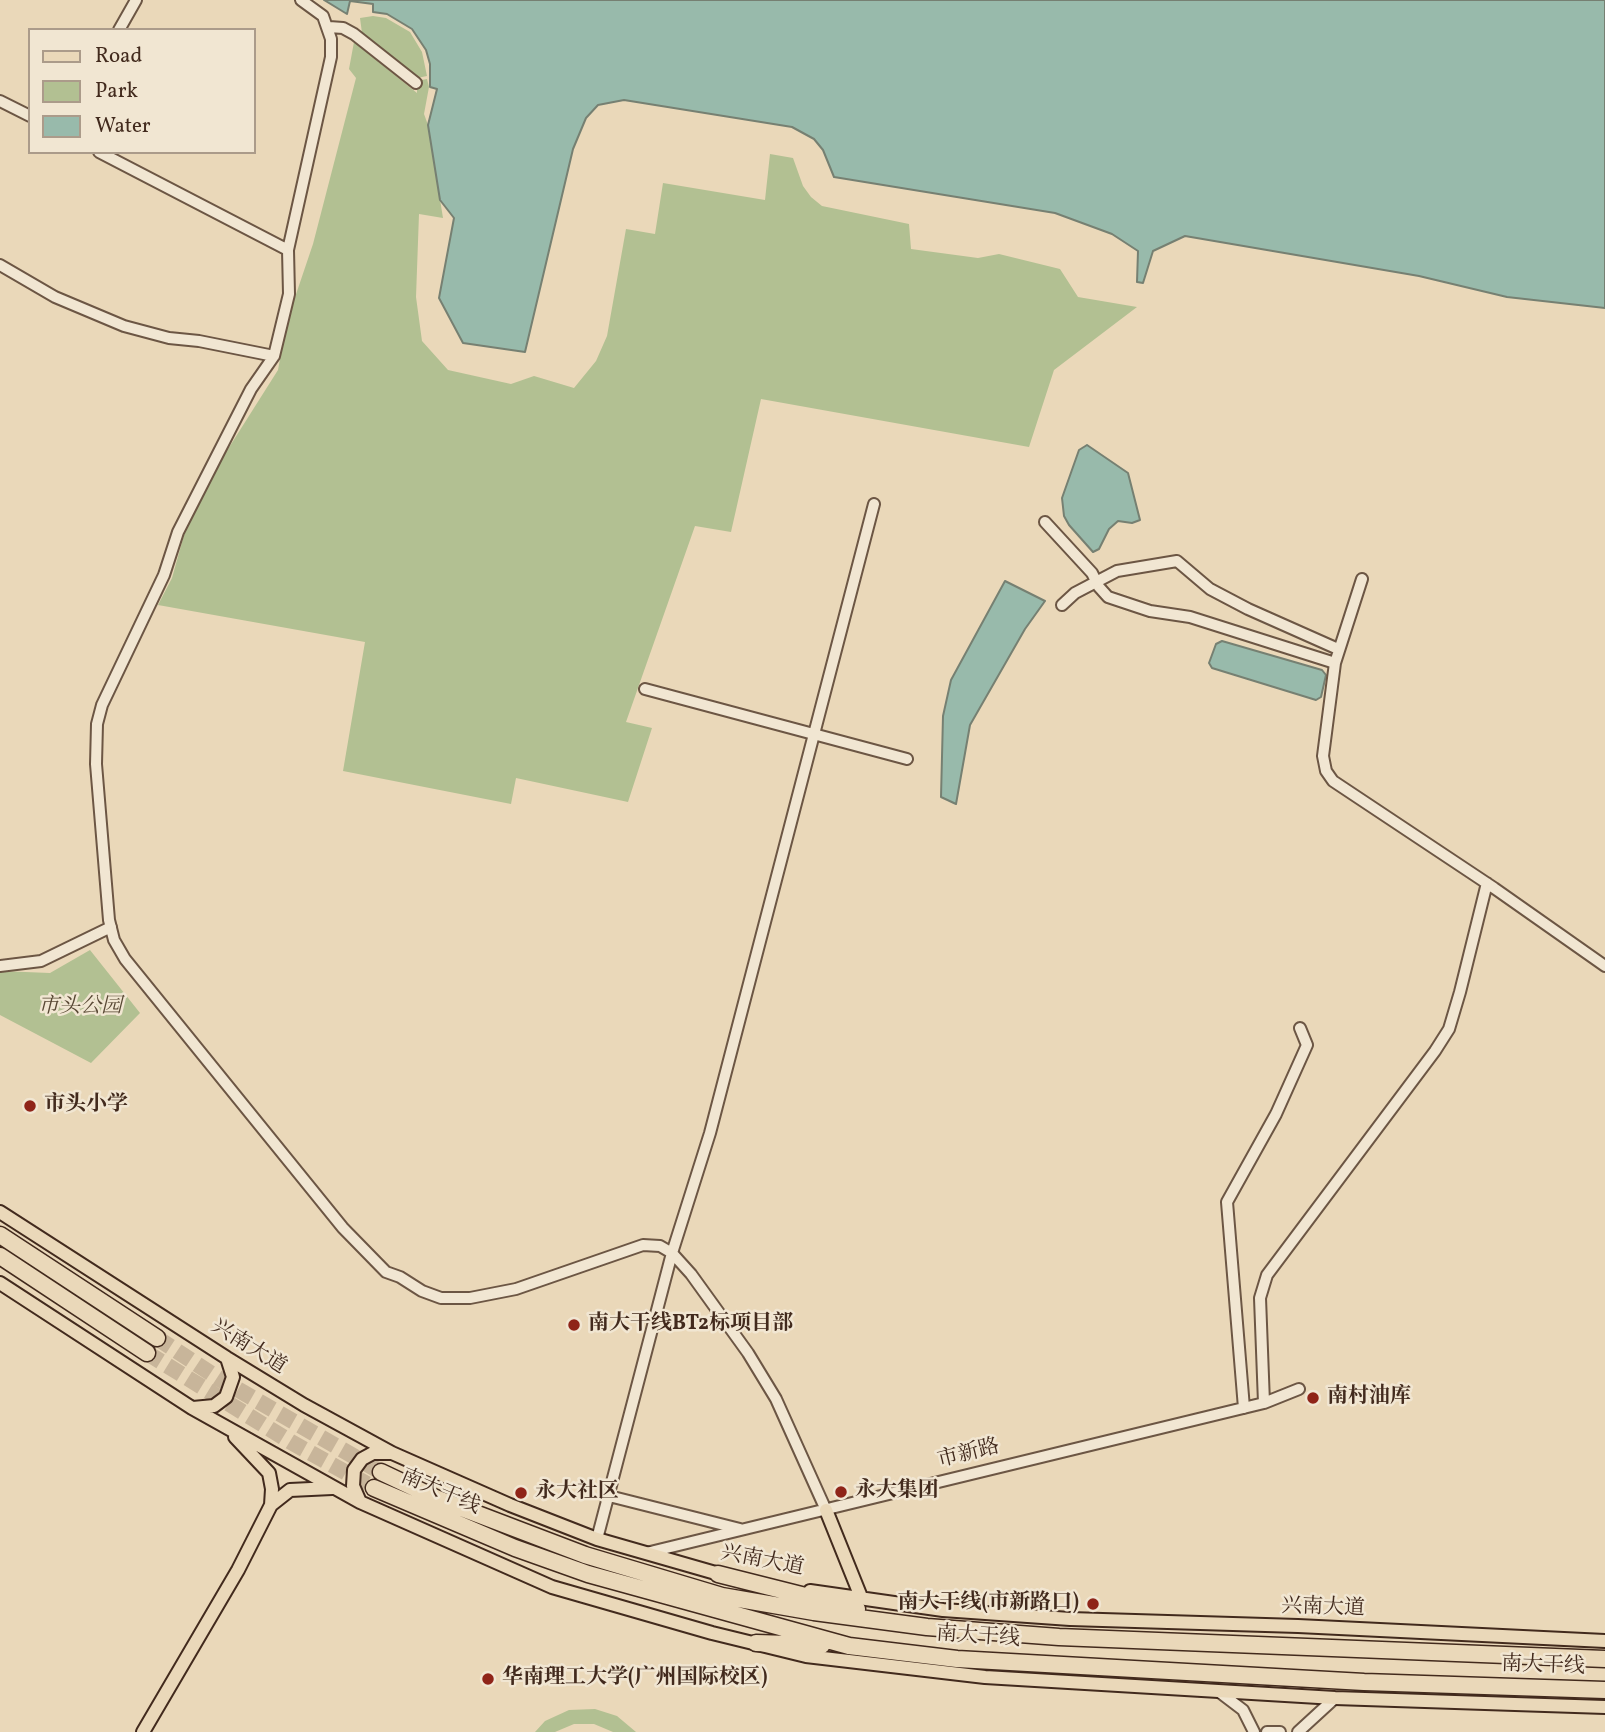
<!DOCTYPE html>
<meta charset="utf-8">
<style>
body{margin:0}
#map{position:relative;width:1605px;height:1732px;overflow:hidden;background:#ead8b9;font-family:Vollkorn,serif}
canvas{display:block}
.legend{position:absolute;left:28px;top:28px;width:228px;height:126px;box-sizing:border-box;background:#f1e6d2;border:2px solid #ab9b8a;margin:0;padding:9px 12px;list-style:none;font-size:21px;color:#422a1d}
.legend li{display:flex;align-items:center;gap:14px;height:35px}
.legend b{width:35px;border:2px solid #ab9b8a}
</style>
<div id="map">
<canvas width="1605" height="1732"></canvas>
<ul class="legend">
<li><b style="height:9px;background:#ead8b9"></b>Road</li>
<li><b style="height:19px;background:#b2c092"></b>Park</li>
<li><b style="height:19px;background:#98baab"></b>Water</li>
</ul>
</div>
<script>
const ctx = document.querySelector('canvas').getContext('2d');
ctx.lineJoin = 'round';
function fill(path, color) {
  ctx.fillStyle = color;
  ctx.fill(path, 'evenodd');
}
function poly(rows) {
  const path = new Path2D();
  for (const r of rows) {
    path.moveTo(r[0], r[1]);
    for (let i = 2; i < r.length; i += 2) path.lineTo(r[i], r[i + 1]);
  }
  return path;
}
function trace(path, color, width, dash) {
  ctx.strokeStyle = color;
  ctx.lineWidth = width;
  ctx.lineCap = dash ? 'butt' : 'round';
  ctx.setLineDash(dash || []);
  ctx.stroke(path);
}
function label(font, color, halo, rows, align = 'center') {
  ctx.font = font + ' Vollkorn,"Noto Serif SC",serif';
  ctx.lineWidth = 5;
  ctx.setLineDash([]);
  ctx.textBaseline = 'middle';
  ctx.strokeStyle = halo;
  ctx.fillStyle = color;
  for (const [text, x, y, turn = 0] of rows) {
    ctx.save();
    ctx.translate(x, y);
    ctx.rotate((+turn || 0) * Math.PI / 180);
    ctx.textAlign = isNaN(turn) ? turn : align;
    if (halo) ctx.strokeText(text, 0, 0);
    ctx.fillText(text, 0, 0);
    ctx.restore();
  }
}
const green = poly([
 [373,16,386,18,410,32,422,52,427,76,417,78,362,33,360,18],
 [354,42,417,93,417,81,427,79,429,87,424,114,428,125,443,218,419,214,416,297,422,341,448,370,511,384,534,376,574,388,596,361,607,336,626,229,655,234,663,183,765,200,770,154,793,158,803,186,811,197,822,206,909,224,911,249,978,258,999,254,1060,269,1078,297,1137,307,1054,370,1029,447,761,399,731,532,695,526,626,722,652,728,628,802,516,778,511,804,343,771,365,642,158,605,172,578,184,535,216,468,278,370,287,321,313,244,356,78,349,69],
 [90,950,140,1013,91,1063,0,1015,0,971,50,973],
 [595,1709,617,1716,636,1732,613,1732,594,1724,574,1724,555,1732,535,1732,545,1721,569,1710]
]);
const water = poly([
 [324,0,1605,0,1605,308,1507,297,1419,276,1185,236,1153,251,1143,283,1137,282,1138,251,1112,234,1055,213,834,177,823,150,814,139,792,127,624,100,598,105,586,118,573,149,525,352,463,343,439,298,454,218,440,200,428,125,437,89,430,87,430,64,426,50,412,29,387,14,373,12,373,4,350,1,347,14,324,0],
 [1087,445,1128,473,1140,520,1132,523,1118,521,1109,529,1099,549,1093,552,1069,525,1064,516,1062,498,1079,450,1087,445],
 [1005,581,1045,601,1025,629,970,725,956,804,941,797,943,716,951,680,1005,581],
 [1222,641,1322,670,1326,675,1321,697,1316,700,1212,668,1209,663,1216,644,1222,641]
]);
const highwayTunnel = poly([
 [157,1338,218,1378,381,1472],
 [147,1353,291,1442,374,1488]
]);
const minor = poly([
 [301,0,323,16,331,39,331,57,288,250,289,294,274,356,251,389,178,532,164,575,102,705,97,724,96,764,109,920,114,940,125,959,343,1228,386,1272,400,1277,422,1291,441,1298,470,1298,516,1289,643,1245,660,1246,672,1253,691,1274,748,1353,776,1399,826,1510],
 [329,27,343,28,354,34,416,83],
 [119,30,136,0],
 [0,101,30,116],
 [99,152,288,250],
 [0,265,55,297,124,326,169,338,199,341,274,356],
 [1045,522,1092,573,1099,587,1108,597,1150,611,1190,617,1335,663],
 [1362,579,1335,663,1323,756,1326,771,1333,781,1494,888,1605,966],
 [1062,605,1075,593,1117,571,1177,561,1210,589,1248,609,1338,649],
 [645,689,907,759],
 [0,966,41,961,111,927],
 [1264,1403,1260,1298,1267,1275,1435,1051,1449,1029,1460,992,1487,883],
 [1244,1408,1227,1202,1276,1114,1307,1045,1300,1028],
 [609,1496,740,1529],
 [597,1539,672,1253,710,1133,874,504],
 [646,1553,1264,1403,1299,1389],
 [1218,1691,1243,1710,1254,1732],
 [1267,1732,1280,1732],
 [1298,1732,1335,1698]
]);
const major = poly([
 [0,1212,227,1358,304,1405,392,1453,510,1505,597,1539,726,1576],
 [0,1283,192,1408,360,1502,552,1587,712,1633,806,1656,985,1677,1335,1698,1605,1707],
 [193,1408,214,1406,226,1397,233,1377,227,1358],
 [360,1502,353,1486,354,1470,362,1459,373,1453,390,1453],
 [271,1505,290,1490,332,1488],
 [826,1510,861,1597],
 [810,1591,943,1610,1070,1619,1298,1626,1605,1641],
 [143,1732,238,1570,271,1505,272,1489,269,1473,235,1437]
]);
const highway = poly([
 [0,1235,157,1338],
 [0,1256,147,1353],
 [381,1472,438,1499,585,1555,722,1596,814,1612,927,1627,1059,1637,1605,1659],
 [374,1488,515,1548,588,1574,849,1646,957,1659,1364,1682,1605,1690],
 [718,1574,857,1609],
 [756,1643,822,1645]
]);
const markers = [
 [30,1106,7,"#8f2418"],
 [574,1325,7,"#8f2418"],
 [1313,1398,7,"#8f2418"],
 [841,1492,7,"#8f2418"],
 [521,1493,7,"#8f2418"],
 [1093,1604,7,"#8f2418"],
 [488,1679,7,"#8f2418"]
];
const parkNames = [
 ["市头公园",80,1008]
];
const poiNames = [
 ["市头小学",44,1106],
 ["南大干线BT2标项目部",588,1325],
 ["南村油库",1327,1398],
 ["永大集团",855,1492],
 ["永大社区",535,1493],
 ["南大干线(市新路口)",1079,1604,"right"],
 ["华南理工大学(广州国际校区)",502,1679]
];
const streetNames = [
 ["兴南大道",248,1348,32],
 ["市新路",969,1455,-14],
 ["南大干线",440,1493,23],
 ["兴南大道",762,1562,11],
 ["兴南大道",1323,1609,2],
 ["南大干线",978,1638,4],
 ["南大干线",1543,1667,2]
];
fill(green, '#b2c092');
fill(water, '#98baab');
trace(water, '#768072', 2);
trace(highwayTunnel, '#c8b59a', 16, [16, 8]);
trace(minor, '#6c5644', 14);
trace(major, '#422a1d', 16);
trace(highway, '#422a1d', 19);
trace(minor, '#f1e6d2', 10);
trace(major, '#ead8b9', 12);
trace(highway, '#ead8b9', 16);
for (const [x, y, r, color] of markers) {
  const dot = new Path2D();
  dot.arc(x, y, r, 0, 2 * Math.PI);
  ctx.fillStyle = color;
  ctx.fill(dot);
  trace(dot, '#f1e6d2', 2.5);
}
label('italic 21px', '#584834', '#f1e6d2', parkNames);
label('bold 21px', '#422a1d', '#f1e6d2', poiNames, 'left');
label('21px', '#422a1d', '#f1e6d2', streetNames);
</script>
